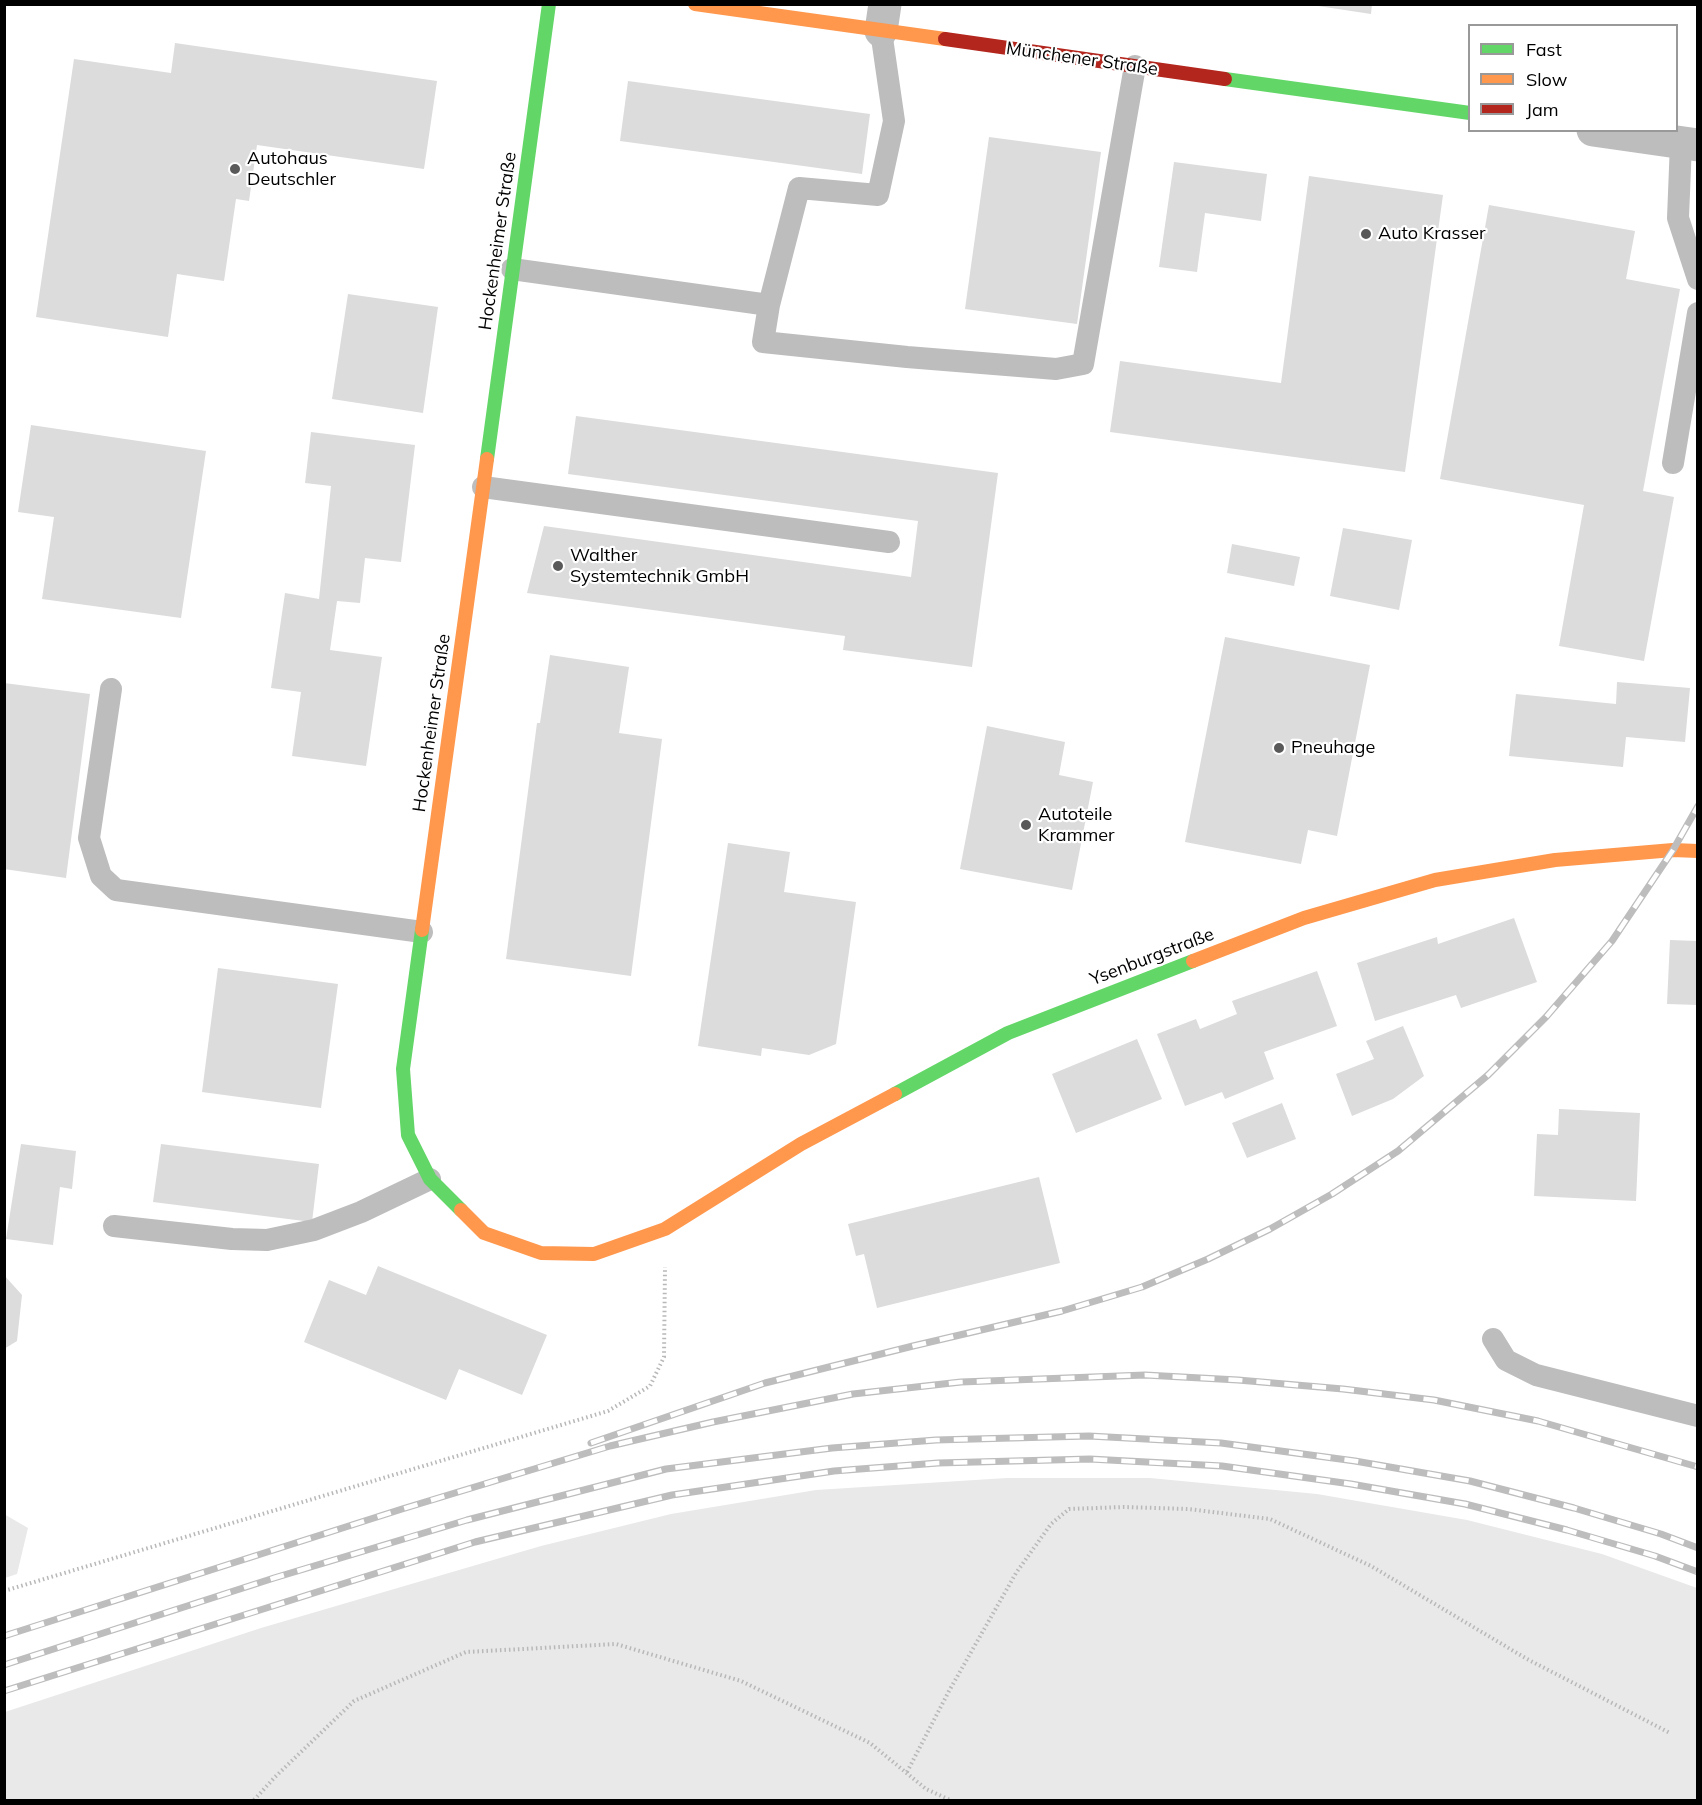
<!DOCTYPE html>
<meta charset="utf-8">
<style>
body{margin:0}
#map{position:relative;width:1702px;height:1805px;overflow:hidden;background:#fff;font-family:Mulish,sans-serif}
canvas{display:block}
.frame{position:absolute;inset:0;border:6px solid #000;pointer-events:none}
.legend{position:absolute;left:1468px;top:24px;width:210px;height:108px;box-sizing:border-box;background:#fff;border:2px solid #999;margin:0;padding:8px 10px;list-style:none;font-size:18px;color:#000}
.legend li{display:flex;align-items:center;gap:12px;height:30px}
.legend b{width:30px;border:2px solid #999}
</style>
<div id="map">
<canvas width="1702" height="1805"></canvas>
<div class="frame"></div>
<ul class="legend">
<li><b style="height:8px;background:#63d668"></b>Fast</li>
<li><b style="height:8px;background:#ff974d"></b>Slow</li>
<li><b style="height:8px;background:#b3261e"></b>Jam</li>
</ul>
</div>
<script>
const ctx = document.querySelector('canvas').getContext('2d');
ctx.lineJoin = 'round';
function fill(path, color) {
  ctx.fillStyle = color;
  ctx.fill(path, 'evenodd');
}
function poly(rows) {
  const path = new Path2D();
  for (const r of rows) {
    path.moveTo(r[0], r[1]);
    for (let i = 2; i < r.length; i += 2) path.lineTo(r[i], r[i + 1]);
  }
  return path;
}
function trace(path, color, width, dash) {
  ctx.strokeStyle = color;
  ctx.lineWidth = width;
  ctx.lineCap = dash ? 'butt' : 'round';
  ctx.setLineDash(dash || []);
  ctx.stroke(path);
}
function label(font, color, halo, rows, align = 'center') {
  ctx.font = font + ' Mulish,sans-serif';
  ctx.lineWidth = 4.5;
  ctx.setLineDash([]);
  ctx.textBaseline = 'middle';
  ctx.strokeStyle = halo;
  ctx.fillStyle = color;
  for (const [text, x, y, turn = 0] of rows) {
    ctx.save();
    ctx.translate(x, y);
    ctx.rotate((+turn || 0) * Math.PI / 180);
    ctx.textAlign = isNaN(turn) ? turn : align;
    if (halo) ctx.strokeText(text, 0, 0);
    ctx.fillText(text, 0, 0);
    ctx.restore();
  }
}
const green = poly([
 [1007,1478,1150,1478,1317,1494,1467,1520,1602,1554,1697,1588,1697,1800,5,1800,5,1712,261,1628,541,1546,671,1514,816,1490],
 [4,1514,28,1528,17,1574,5,1578]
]);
const building = poly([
 [1305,4,1372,4,1371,14],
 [175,43,437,81,424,169,257,145,249,201,236,199,224,281,177,274,168,337,36,317,74,59,171,73],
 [628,81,870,114,862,174,620,141],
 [989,137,1101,152,1077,324,965,309],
 [1174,162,1267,174,1261,221,1205,213,1197,272,1159,267],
 [1309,176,1443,195,1405,472,1110,432,1120,361,1281,383],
 [1489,205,1635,231,1626,279,1680,289,1643,491,1674,497,1644,661,1559,646,1584,505,1440,479],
 [348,294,438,307,423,413,332,399],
 [576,416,998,473,972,667,843,650,845,636,527,593,544,526,911,577,918,521,568,474],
 [31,425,206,451,181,618,42,599,54,517,18,512],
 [311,432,415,445,401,562,365,558,360,603,337,601,330,650,382,657,366,766,292,756,301,692,271,688,285,593,319,599,331,486,305,483],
 [1343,528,1412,540,1399,610,1330,596],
 [1232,544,1300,557,1294,586,1227,573],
 [1225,637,1370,665,1337,836,1308,830,1301,864,1185,842],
 [550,655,629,667,619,733,662,739,631,976,506,959,537,723,540,723],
 [1617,682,1690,688,1685,742,1626,737,1623,767,1509,756,1516,694,1616,704],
 [4,683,90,694,66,878,4,869],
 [987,726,1065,742,1059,775,1093,782,1072,890,960,869],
 [728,843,790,852,784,892,856,902,836,1044,809,1055,762,1048,761,1056,698,1046],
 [1514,918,1537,982,1461,1008,1456,995,1375,1021,1357,963,1437,937,1438,944],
 [1670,940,1698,941,1698,1005,1667,1004],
 [218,968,338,984,321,1108,202,1092],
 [1317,971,1337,1026,1264,1052,1274,1079,1225,1099,1222,1092,1185,1106,1157,1034,1196,1019,1200,1029,1237,1014,1232,1001],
 [1403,1026,1424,1076,1393,1099,1352,1116,1336,1074,1374,1059,1366,1041],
 [1137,1039,1162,1099,1076,1133,1052,1074],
 [1282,1103,1296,1139,1247,1158,1232,1123],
 [1559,1109,1640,1113,1636,1201,1534,1196,1537,1134,1558,1135],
 [21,1144,76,1151,72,1189,60,1187,53,1245,6,1239],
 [161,1144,319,1164,312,1222,153,1202],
 [1039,1177,1060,1263,877,1308,864,1254,856,1256,848,1224],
 [378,1266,547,1335,522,1395,459,1369,446,1400,304,1342,329,1280,366,1295],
 [4,1275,22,1295,17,1341,4,1349]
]);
const path = poly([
 [4,1591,608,1411,650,1386,664,1357,665,1267],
 [907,1772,949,1691,1016,1573,1051,1524,1069,1509,1124,1507,1188,1509,1270,1519,1371,1566,1527,1659,1670,1733],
 [254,1800,275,1777,354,1701,466,1652,616,1644,741,1681,870,1743,926,1789,950,1800]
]);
const lane = poly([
 [1681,143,1678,218,1698,279],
 [512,269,769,305,799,188,878,195,894,121,881,31],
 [769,305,763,342,907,357,1056,369,1083,364,1135,66],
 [1673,463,1698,313],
 [483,487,889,542],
 [111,689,89,838,101,876,116,890,422,932],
 [114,1226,232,1239,267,1240,314,1230,361,1212,430,1179],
 [1493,1339,1506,1360,1536,1375,1698,1416]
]);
const street = poly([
 [881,31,885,4],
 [1593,130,1698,145]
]);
const fast = poly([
 [1225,79,1470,113],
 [487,459,549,4],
 [422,930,403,1069,408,1135,430,1179,461,1210],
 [895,1094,1008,1033,1193,961]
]);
const slow = poly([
 [695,4,945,39],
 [422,930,487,459],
 [1193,961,1304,918,1435,880,1555,860,1673,850,1698,851],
 [461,1210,484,1233,541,1253,594,1254,665,1229,801,1144,895,1094]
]);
const jam = poly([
 [945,39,1225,79]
]);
const rail = poly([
 [591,1443,765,1383,913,1346,1062,1311,1142,1287,1208,1259,1270,1229,1332,1194,1398,1151,1488,1075,1546,1017,1612,941,1673,850,1698,806],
 [4,1636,402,1509,610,1446,713,1422,853,1394,961,1382,1145,1375,1238,1380,1343,1389,1434,1400,1538,1421,1698,1467],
 [4,1665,274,1578,467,1520,666,1469,832,1448,936,1440,1089,1436,1221,1443,1355,1461,1470,1481,1574,1508,1661,1534,1698,1548],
 [4,1691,475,1542,672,1495,834,1471,938,1463,1090,1459,1222,1466,1351,1484,1465,1504,1567,1530,1655,1556,1698,1572]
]);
const markers = [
 [235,169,6,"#595959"],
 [1366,234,6,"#595959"],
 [558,566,6,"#595959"],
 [1279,748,6,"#595959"],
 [1026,825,6,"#595959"]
];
const streetNames = [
 ["Münchener Straße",1082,59,8],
 ["Hockenheimer Straße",498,241,-82],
 ["Hockenheimer Straße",432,723,-82],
 ["Ysenburgstraße",1152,957,-21]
];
const poiNames = [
 ["Autohaus",247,159],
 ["Deutschler",247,180],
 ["Auto Krasser",1378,234],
 ["Walther",570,556],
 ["Systemtechnik GmbH",570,577],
 ["Pneuhage",1291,748],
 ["Autoteile",1038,815],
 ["Krammer",1038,836]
];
fill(green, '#e9e9e9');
fill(building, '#dcdcdc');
trace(path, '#b8b8b8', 4, [1.5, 3]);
trace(lane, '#bdbdbd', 22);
trace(street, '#bdbdbd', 33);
trace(fast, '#63d668', 14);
trace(slow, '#ff974d', 14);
trace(jam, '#b3261e', 14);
trace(rail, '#bdbdbd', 7);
trace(rail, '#fff', 4.5, [14]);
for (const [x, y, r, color] of markers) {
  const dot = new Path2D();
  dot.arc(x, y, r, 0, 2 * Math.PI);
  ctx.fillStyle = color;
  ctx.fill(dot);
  trace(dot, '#fff', 2);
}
label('18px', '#000', '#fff', streetNames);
label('18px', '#000', '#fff', poiNames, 'left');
</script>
